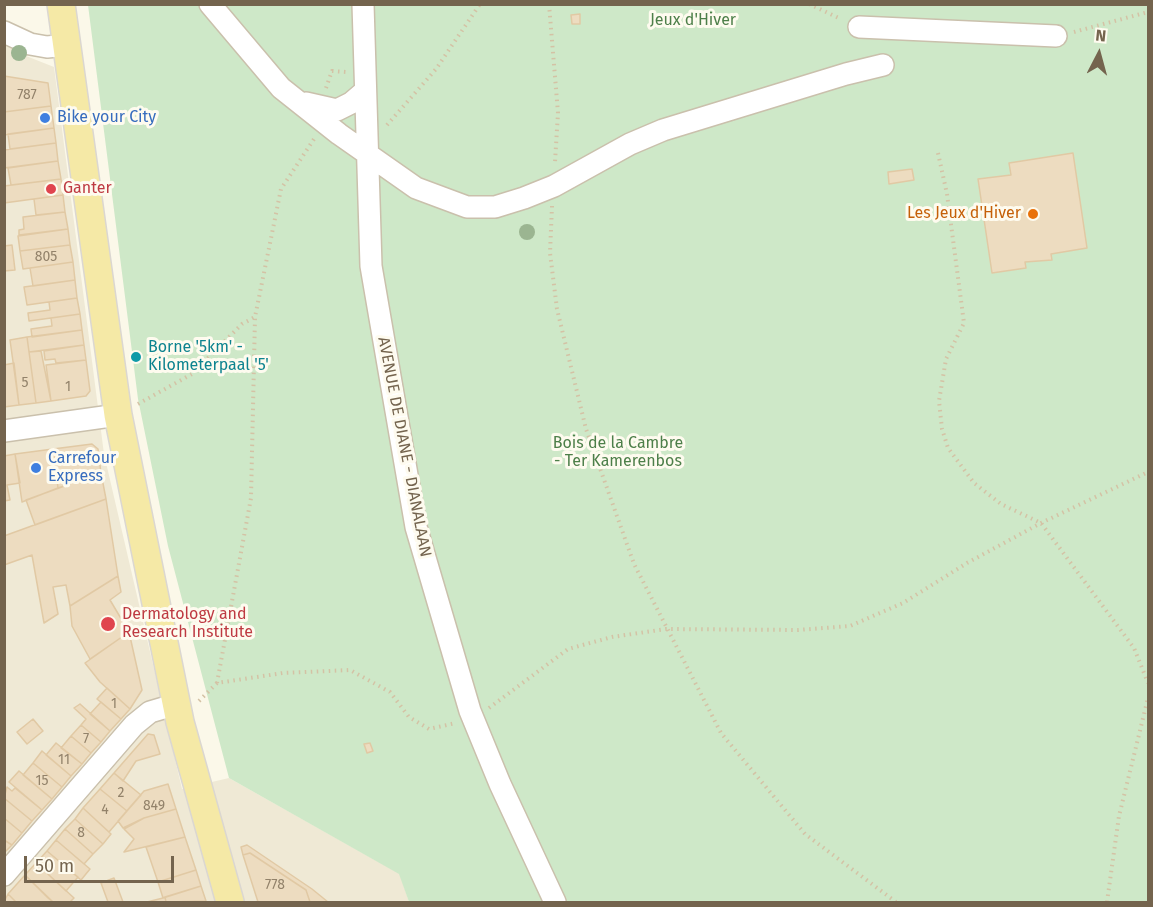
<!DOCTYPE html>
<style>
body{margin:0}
#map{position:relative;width:1153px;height:907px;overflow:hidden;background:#fbf8e9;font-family:"Fira Sans",sans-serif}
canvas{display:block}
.frame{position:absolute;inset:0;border:6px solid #74644e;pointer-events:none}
.north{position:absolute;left:1069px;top:24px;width:60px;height:60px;-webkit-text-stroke:4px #fefbef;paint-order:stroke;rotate:6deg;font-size:16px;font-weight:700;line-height:24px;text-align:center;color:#74644e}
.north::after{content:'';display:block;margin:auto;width:21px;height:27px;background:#74644e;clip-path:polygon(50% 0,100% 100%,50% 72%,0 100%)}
.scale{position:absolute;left:24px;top:856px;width:150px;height:27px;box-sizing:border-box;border:3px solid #74644e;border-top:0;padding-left:8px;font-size:18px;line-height:21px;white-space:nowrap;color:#74644e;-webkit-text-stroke:4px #fefbef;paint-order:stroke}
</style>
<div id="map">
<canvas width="1153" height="907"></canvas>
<div class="frame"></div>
<div class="north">N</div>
<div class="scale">50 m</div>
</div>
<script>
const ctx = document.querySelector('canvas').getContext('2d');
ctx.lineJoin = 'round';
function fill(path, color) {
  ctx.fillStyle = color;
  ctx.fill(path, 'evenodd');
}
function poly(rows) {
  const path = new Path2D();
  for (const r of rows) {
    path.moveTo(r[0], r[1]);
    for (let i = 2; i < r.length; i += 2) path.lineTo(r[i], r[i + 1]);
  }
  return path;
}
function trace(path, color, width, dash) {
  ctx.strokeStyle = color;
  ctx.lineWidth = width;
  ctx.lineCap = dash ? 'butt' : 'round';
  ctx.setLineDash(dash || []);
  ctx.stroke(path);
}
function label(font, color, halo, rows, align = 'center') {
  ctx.font = font + ' "Fira Sans",sans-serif';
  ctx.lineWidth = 6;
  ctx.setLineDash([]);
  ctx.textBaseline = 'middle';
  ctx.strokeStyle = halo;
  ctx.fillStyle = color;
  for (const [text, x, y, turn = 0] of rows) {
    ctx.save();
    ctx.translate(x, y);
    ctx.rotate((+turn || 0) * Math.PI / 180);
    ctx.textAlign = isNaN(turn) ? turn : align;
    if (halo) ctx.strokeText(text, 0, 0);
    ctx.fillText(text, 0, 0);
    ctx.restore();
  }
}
const residential = poly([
 [4,40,21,54,54,67,104,454,182,789,229,778,400,874,409,902,5,902]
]);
const green = poly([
 [88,5,1148,5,1148,902,409,902,399,874,229,778,168,546,138,399]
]);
const building = poly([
 [580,14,580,24,572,24,571,15,580,14],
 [4,76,48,83,51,106,4,112,4,76],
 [51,106,54,128,4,135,4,112,51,106],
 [54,128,56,143,10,149,8,134,54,128],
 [56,143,58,161,4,168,4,150,56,143],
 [1073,153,1087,248,1051,254,1052,260,1025,262,1026,268,992,273,978,179,1011,175,1009,163,1073,153],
 [58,161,61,179,11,185,8,168,58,161],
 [912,169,914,180,889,184,888,172,912,169],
 [61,179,63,195,4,203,4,186,61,179],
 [63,195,65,212,36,215,34,199,63,195],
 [65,212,68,229,19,235,19,230,24,229,23,217,65,212],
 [68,229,70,245,20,251,18,236,68,229],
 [12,245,15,270,4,271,4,246,12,245],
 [70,245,73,262,23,269,20,251,70,245],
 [73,262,75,280,33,286,30,268,73,262],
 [75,280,77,298,27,305,24,287,75,280],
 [77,298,80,314,29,321,28,313,50,310,49,302,77,298],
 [80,314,82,330,32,337,31,329,52,326,51,318,80,314],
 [82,330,84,345,29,352,27,337,82,330],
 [27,337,36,403,19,405,10,340,27,337],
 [84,345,86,360,56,363,55,359,45,360,44,351,84,345],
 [41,351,51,401,36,403,29,352,41,351],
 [86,360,90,391,86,396,51,401,46,365,86,360],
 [14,363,19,405,4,407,4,365,14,363],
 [92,444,98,449,101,473,69,477,70,484,58,488,53,449,92,444],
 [53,449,58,488,22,502,15,454,53,449],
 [15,454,20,483,7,485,10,500,4,501,4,456,15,454],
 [101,473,106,499,35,525,26,500,70,484,69,477,101,473],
 [106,499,118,576,70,606,66,585,53,587,58,614,44,623,32,555,4,565,4,536,106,499],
 [118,576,121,592,110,600,129,632,90,659,72,626,70,606,118,576],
 [129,632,142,690,130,709,100,682,85,663,129,632],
 [107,688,130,709,121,719,97,699,107,688],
 [101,702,121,719,110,731,90,714,101,702],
 [80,704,110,731,101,742,81,725,86,719,74,708,80,704],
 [33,719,43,731,27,744,17,732,33,719],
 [81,725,101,742,91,753,71,736,81,725],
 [148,734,154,735,160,754,136,761,123,781,114,773,148,734],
 [71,736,91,753,82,764,61,748,71,736],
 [56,743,82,764,71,776,46,755,56,743],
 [370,743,373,751,367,753,364,744,370,743],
 [42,751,71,776,62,787,33,763,42,751],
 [33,763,62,787,52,799,23,775,33,763],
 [19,771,52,799,42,810,9,782,19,771],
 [114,773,141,795,127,811,100,789,114,773],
 [168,784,176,809,144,818,123,828,118,821,144,791,168,784],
 [7,787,12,791,15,788,42,810,32,821,4,798,7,787],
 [100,789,127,811,109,832,83,808,100,789],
 [4,798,32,821,22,833,4,818,4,798],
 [83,808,111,834,103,844,75,819,83,808],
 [176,809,185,837,124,852,134,839,124,829,144,818,176,809],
 [4,818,22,833,12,845,4,840,4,818],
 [75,819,103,844,93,854,65,829,75,819],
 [65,829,93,854,84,864,56,840,65,829],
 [185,837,196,870,158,882,146,847,185,837],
 [4,840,12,845,4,853,4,840],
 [56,840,90,869,81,880,47,851,56,840],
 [247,845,312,889,328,902,310,902,306,890,250,853,243,855,241,847,247,845],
 [47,851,78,877,66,891,36,863,47,851],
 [250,853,306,890,310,902,258,902,243,855,250,853],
 [36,863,74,898,70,902,53,902,25,875,36,863],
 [196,870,201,886,163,898,158,882,196,870],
 [25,875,48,898,53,902,16,902,8,894,25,875],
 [114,878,123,902,108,902,101,883,114,878],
 [201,886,206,901,166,902,165,897,201,886],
 [8,894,16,902,4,902,8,894],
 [165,897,166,902,147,902,163,898,165,897]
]);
const path = poly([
 [549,4,558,113,555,162],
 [809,4,841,19],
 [1074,32,1148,12],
 [326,88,332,71,346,72],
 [387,125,436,69,480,4],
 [938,153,947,194,964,323,946,359,939,401,942,429,948,448,974,483,1001,504,1041,523,1134,648,1148,683],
 [552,206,550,253,557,309,586,429,634,564,721,733,805,834,896,902],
 [138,404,192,374,242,324,255,317],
 [217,683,251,498,255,317,281,189,314,139],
 [199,701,217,683,283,673,350,670,390,692,409,717,429,729,456,723],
 [489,708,568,649,612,637,666,629,798,630,850,626,903,603,967,563,1041,523,1148,472],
 [1107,902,1119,816,1148,698]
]);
const minor = poly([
 [210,4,281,88,339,134,416,188,467,207,495,207,524,198,554,186,630,144,663,130,846,74,883,65],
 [363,4,371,266,416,527,470,711,500,784,555,902],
 [859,27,1056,36],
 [4,32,30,44,47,47,68,45],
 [306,103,337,110,351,103,365,91],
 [4,431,118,415],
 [4,875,134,725,150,712,177,704]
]);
const major = poly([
 [61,4,118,415,180,722,230,902]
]);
const trees = [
 [19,53],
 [527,232]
];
const markers = [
 [45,118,6,"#3f7fe0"],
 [51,189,6,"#e0444e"],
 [1033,214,6,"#e8710a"],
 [136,357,6,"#0f9aa8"],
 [36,468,6,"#3f7fe0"],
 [108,624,8,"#e0444e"]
];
const numberNames = [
 ["787",27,95],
 ["805",46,257],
 ["5",25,383],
 ["1",68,387],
 ["1",114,704],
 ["7",86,739],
 ["11",64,760],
 ["15",42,781],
 ["2",121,793],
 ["849",154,806],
 ["4",105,810],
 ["8",81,833],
 ["778",275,885]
];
const parkNames = [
 ["Jeux d'Hiver",693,21],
 ["Bois de la Cambre",618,444],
 ["- Ter Kamerenbos",618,462]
];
const shopNames = [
 ["Bike your City",57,118],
 ["Carrefour",48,459],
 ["Express",48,477]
];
const healthNames = [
 ["Ganter",63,189],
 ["Dermatology and",122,615],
 ["Research Institute",122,633]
];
const foodNames = [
 ["Les Jeux d'Hiver",1021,214]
];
const cultureNames = [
 ["Borne '5km' -",148,348],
 ["Kilometerpaal '5'",148,366]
];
const streetNames = [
 ["AVENUE DE DIANE - DIANALAAN",404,447,79]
];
fill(residential, '#efe9d5');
fill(green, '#cee8c8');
fill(building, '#eddcc0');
trace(building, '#e1c9a4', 1.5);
trace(minor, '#cac0ac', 24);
trace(major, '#dbd7d1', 30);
trace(path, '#d4c2a5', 4, [1.5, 4.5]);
trace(minor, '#fff', 21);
trace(major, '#f5e9a6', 27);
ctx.fillStyle = '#9bb591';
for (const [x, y] of trees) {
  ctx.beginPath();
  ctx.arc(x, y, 8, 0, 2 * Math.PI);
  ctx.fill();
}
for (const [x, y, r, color] of markers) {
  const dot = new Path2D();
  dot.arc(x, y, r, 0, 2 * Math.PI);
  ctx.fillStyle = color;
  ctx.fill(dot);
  trace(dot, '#fefbef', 2);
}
label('14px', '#92826a', null, numberNames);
label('16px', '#4d7f49', '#fefbef', parkNames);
label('16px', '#366cbe', '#fefbef', shopNames, 'left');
label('16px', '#be3a42', '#fefbef', healthNames, 'left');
label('16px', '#c56008', '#fefbef', foodNames, 'right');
label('16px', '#0d838f', '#fefbef', cultureNames, 'left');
label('16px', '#74644e', '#fefbef', streetNames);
</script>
